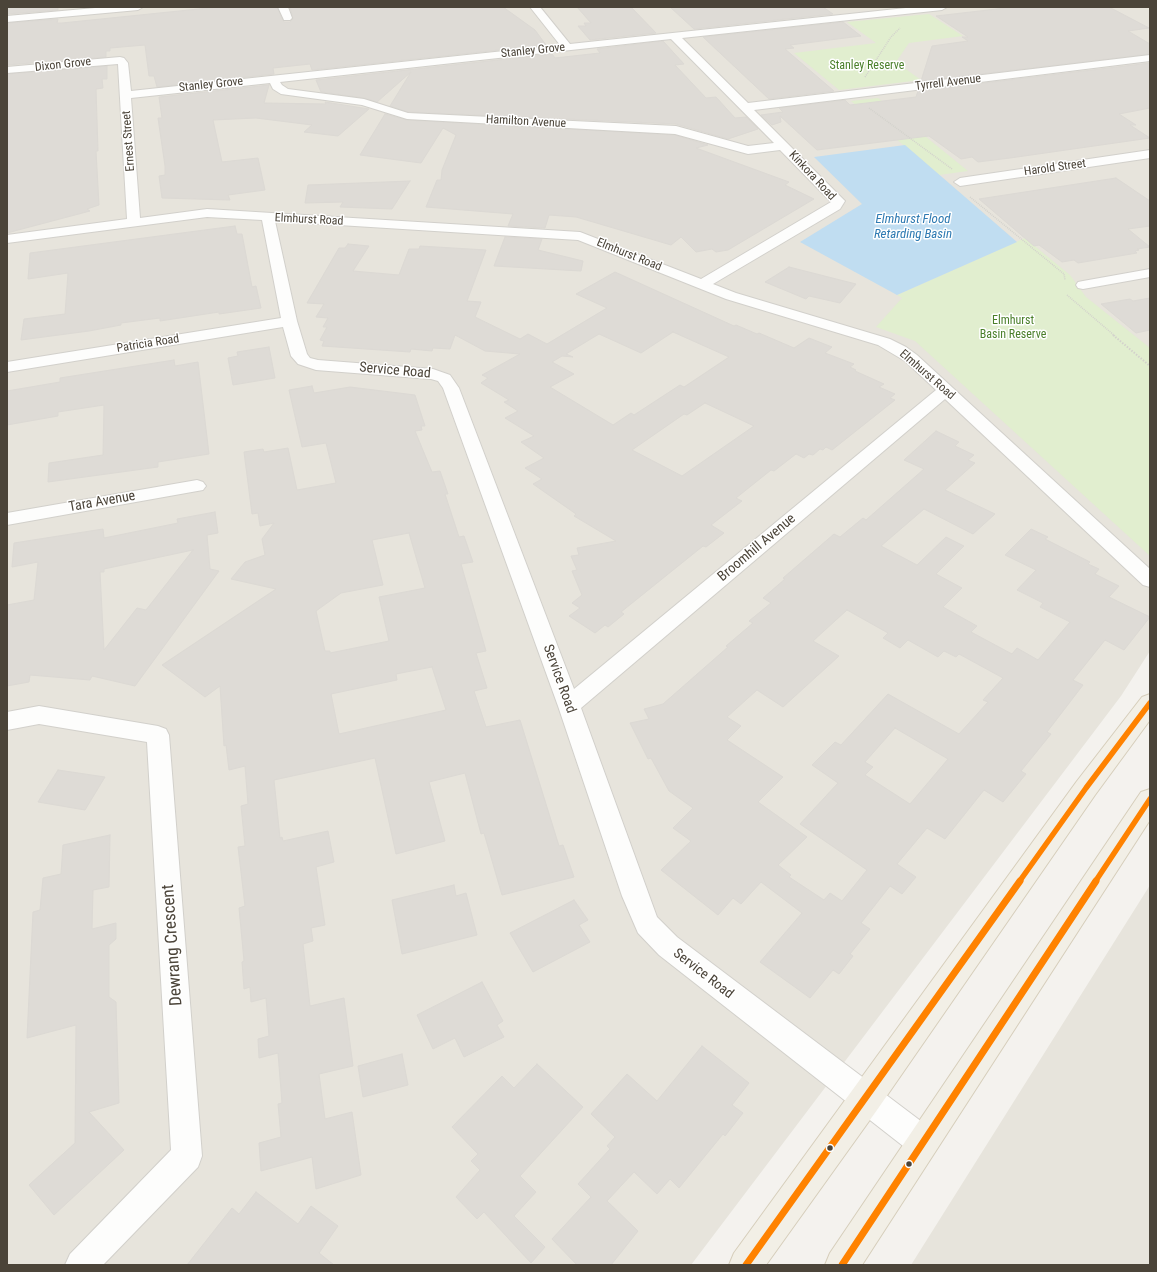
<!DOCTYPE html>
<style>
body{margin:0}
#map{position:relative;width:1157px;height:1272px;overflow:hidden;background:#f4f2ee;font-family:"Roboto Condensed",sans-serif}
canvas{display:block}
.frame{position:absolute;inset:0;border:8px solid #4b4439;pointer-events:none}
</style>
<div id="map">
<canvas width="1157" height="1272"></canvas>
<div class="frame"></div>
</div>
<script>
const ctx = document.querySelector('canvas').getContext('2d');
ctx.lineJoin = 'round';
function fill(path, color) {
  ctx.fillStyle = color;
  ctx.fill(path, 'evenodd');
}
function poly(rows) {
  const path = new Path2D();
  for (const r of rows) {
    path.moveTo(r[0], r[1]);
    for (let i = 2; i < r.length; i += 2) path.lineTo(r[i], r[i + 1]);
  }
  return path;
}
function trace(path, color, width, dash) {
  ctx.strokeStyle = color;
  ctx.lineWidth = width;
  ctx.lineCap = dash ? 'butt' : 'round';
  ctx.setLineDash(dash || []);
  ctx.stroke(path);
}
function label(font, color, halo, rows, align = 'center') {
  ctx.font = font + ' "Roboto Condensed",sans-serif';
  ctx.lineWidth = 3;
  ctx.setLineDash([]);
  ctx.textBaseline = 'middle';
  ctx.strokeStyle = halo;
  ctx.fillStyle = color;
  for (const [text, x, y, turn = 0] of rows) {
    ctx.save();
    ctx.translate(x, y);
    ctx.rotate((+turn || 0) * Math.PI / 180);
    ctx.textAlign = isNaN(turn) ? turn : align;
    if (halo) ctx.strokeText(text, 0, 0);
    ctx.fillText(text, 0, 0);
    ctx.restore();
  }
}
const residential = poly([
 [7,7,1150,7,1150,651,1121,696,691,1265,7,1265],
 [1150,885,1150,1265,911,1265]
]);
const green = poly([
 [929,14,963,36,909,43,896,62,921,80,839,90,794,53,876,43,847,22],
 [878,98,968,171,939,175,851,101],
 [1025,238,1070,275,1086,297,1150,348,1150,556,915,341,876,327,902,298,897,295]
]);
const water = poly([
 [905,145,1017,242,897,295,800,242,862,204,814,157]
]);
const building = poly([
 [7,7,58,7,58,10,7,14,7,7],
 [218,7,277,7,284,22,290,22,293,19,290,7,503,7,535,30,546,45,312,70,310,64,273,68,274,74,157,87,154,76,149,76,145,45,110,48,110,51,106,51,106,57,7,65,7,23,58,19,57,23,62,23,218,7],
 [577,7,631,7,656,33,590,40,578,26,586,26,584,23,591,23,577,7],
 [670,7,823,7,833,14,694,29,670,7],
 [1014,7,1109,7,1149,28,1128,31,1150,44,1150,54,921,81,932,46,968,41,962,37,968,37,936,16,1014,7],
 [843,22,861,36,790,45,794,48,785,49,834,91,769,99,703,37,843,22],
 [663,41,684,64,675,65,706,98,716,97,735,118,746,117,758,129,728,139,676,124,408,112,390,106,411,72,377,102,364,98,321,92,316,80,552,54,555,58,600,53,597,49,663,41],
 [1150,63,1150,108,1119,114,1136,125,1130,125,1150,138,1010,158,978,162,972,157,961,159,929,136,817,150,780,116,781,122,772,125,761,115,783,112,779,108,845,100,850,105,916,97,918,91,1150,63],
 [107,66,107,79,102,79,103,88,96,89,98,151,96,151,99,205,87,209,90,211,7,233,7,74,107,66],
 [269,85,264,103,326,104,325,102,369,109,338,136,304,132,312,125,256,118,213,120,222,162,258,158,265,190,228,195,230,200,162,198,159,176,165,175,165,166,158,118,162,118,159,97,269,85],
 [385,114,407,120,675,135,708,145,696,148,789,182,785,185,814,199,728,250,716,252,712,249,696,252,681,237,671,245,576,217,549,215,545,228,508,226,513,214,426,207,437,180,441,180,442,170,456,135,443,128,421,163,360,155,385,114],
 [1116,178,1150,201,1150,226,1128,229,1150,247,1137,249,1139,250,1135,251,1137,253,1078,263,1074,260,1062,262,1039,245,1034,246,979,199,1116,178],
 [410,181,392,209,340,207,343,202,305,203,308,185,410,181],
 [235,226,237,234,242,234,252,287,256,286,261,308,219,314,219,312,160,321,160,318,121,323,121,325,89,331,21,340,24,319,65,314,68,273,28,279,30,253,235,226],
 [505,237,542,239,538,250,583,261,581,271,494,266,505,237],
 [348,244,369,246,353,271,399,275,409,249,419,249,420,246,486,250,467,301,481,302,475,317,520,339,528,334,547,344,607,308,576,294,615,272,734,326,736,325,757,334,759,333,794,348,809,338,832,347,825,353,854,364,850,367,856,370,855,371,884,384,879,387,895,394,890,398,895,400,832,450,826,447,823,450,820,449,813,455,809,454,804,458,796,454,774,471,771,470,736,498,742,501,711,525,724,533,706,547,703,546,621,612,624,614,608,627,605,625,595,633,569,616,580,608,572,603,582,595,572,571,577,570,571,556,579,555,577,548,616,541,574,516,576,514,533,484,542,479,525,468,544,458,521,442,534,436,505,418,518,411,504,402,509,400,481,383,488,378,482,375,520,354,485,351,455,335,450,349,433,348,432,351,411,349,410,352,322,346,324,341,320,340,327,327,323,327,328,318,316,317,324,304,307,303,339,248,345,248,348,244],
 [673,332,729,357,684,387,680,385,634,415,631,413,613,425,550,387,574,374,552,362,562,356,573,357,566,354,599,334,641,353,673,332],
 [705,403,754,426,682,476,632,450,684,414,687,415,705,403],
 [789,267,856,284,840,303,809,296,806,299,765,282,789,267],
 [1150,298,1150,330,1136,333,1101,304,1130,299,1133,301,1150,298],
 [269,347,275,378,233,385,228,358,238,356,237,352,269,347],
 [174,360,175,366,198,362,209,454,158,462,158,467,48,482,49,463,103,455,104,405,58,412,58,416,7,425,7,391,60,382,60,378,174,360],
 [312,386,314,393,350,387,415,395,425,426,421,426,422,430,415,431,432,472,440,471,448,494,445,494,459,537,464,536,473,562,461,564,486,651,476,653,487,688,474,691,486,727,520,720,559,846,563,845,574,877,502,895,484,833,481,834,465,773,429,782,445,841,396,854,375,758,274,780,280,838,282,837,283,841,328,831,334,862,316,867,325,925,311,928,313,941,303,944,310,1006,344,998,353,1066,319,1074,325,1119,352,1112,361,1175,316,1189,312,1157,261,1171,259,1143,281,1137,278,1104,282,1103,278,1053,259,1058,258,1039,269,1036,266,998,251,1002,250,987,244,989,242,962,244,961,239,908,245,906,238,847,245,846,241,806,248,804,245,766,229,770,226,745,224,746,220,686,205,697,162,665,276,589,231,579,245,562,265,555,262,539,274,523,260,526,258,513,252,514,244,452,263,449,264,452,288,448,297,490,336,483,326,443,302,447,289,390,312,386],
 [409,533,425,588,379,597,389,641,330,653,330,651,325,651,316,611,341,593,383,585,372,540,409,533],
 [432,667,446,710,339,734,331,694,397,680,396,674,432,667],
 [936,431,959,442,955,446,974,455,968,460,975,463,945,490,995,514,973,534,924,509,881,546,917,565,946,537,964,546,936,574,962,588,943,607,977,626,971,632,1012,654,1017,648,1038,660,1070,622,1040,607,1043,603,1017,590,1036,570,1005,555,1031,529,1048,537,1045,539,1090,562,1088,564,1099,569,1095,574,1119,586,1109,597,1150,617,1124,650,1105,640,1073,680,1083,685,1047,732,1051,734,1021,771,1026,774,1003,802,984,790,945,839,927,828,897,864,916,877,902,894,890,886,861,923,870,929,850,954,853,956,839,974,833,970,810,998,760,962,802,913,761,882,741,904,733,898,718,915,661,870,691,841,673,828,693,808,669,791,651,758,648,759,630,723,649,719,644,709,663,704,728,647,726,646,753,623,749,621,771,603,763,598,785,579,783,578,834,534,840,537,863,518,866,520,924,469,904,460,936,431],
 [847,610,888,633,883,638,900,648,908,640,938,657,944,651,956,657,959,654,1003,678,983,700,988,702,959,734,888,694,841,745,835,742,812,765,838,783,800,824,867,870,842,901,830,893,824,900,789,877,791,875,778,865,807,837,758,802,783,777,727,740,741,726,727,717,757,690,783,707,839,656,813,641,847,610],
 [895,728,948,759,910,804,865,775,873,767,865,762,895,728],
 [215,512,218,533,207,535,210,569,219,571,135,686,92,676,90,680,30,675,29,682,7,686,7,605,34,600,38,562,12,567,14,543,103,529,104,538,178,523,177,519,215,512],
 [193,550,146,610,137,608,104,650,100,572,104,572,104,569,193,550],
 [58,770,105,777,85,810,38,802,58,770],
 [110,835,109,887,93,890,92,929,116,923,116,939,109,945,109,997,116,1002,119,1103,89,1112,124,1150,54,1215,29,1185,75,1143,76,1025,27,1038,33,912,40,910,43,878,61,874,63,845,110,835],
 [454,885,456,896,466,893,477,935,402,954,392,900,454,885],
 [574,900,588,920,579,925,590,942,533,972,510,933,574,900],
 [482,982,503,1021,497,1025,504,1037,464,1057,455,1038,433,1049,417,1015,482,982],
 [702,1046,749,1083,732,1105,743,1113,725,1136,723,1134,679,1188,670,1179,657,1194,634,1172,607,1201,638,1231,611,1265,577,1265,552,1239,591,1197,578,1184,610,1149,607,1146,615,1137,591,1114,627,1074,657,1101,702,1046],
 [402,1054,408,1085,363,1097,358,1066,402,1054],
 [537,1064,583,1107,520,1176,536,1192,514,1216,545,1247,531,1263,484,1212,477,1219,456,1197,480,1170,471,1161,478,1154,452,1127,502,1076,514,1088,537,1064],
 [256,1192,298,1224,311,1206,338,1226,319,1253,334,1265,187,1265,232,1208,239,1214,256,1192]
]);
const pathFar1 = poly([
 [865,77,891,37,900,28],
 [869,108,952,169],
 [970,197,1064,274,1065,280],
 [1067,295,1115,336]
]);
const path = poly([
 [1113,335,1150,366]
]);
const minor = poly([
 [106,7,143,7,138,10,7,22,7,16,106,7],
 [278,7,288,7,292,18,290,20,284,20,278,7],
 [530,7,540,7,570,44,915,7,947,7,942,10,682,38,748,103,1150,55,1150,61,754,110,845,201,840,209,713,284,736,293,890,339,906,347,917,355,1150,569,1150,587,1143,585,945,399,581,708,657,917,677,937,934,1131,938,1142,934,1153,923,1157,912,1153,659,955,638,933,622,896,558,706,443,388,438,381,431,379,316,370,298,364,291,356,283,327,7,372,7,362,281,318,262,220,207,217,7,243,7,235,127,219,118,64,7,73,7,67,120,57,124,58,128,63,131,91,560,45,530,7],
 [671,39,774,143,748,146,676,126,408,113,364,99,288,89,282,85,280,82,671,39],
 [270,83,273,89,281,94,362,105,407,119,675,134,748,154,780,150,831,202,701,279,580,232,207,209,140,218,131,98,270,83],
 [275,221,578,240,726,299,878,345,905,361,936,390,574,689,459,388,450,375,433,369,318,360,310,358,307,354,297,321,275,221],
 [1150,150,1150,158,960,186,954,182,960,178,1150,150],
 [1150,269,1150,277,1083,289,1078,288,1076,285,1078,282,1083,281,1150,269],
 [197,480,203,482,206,486,203,490,7,525,7,513,197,480],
 [39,706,158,726,166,729,169,735,202,1156,198,1167,103,1265,65,1265,70,1254,171,1150,147,742,39,724,7,730,7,712,39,706]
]);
const primary = poly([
 [1150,694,1150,720,1095,795,877,1110,766,1265,729,1265,734,1253,1077,781,1142,697,1150,694],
 [1150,789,1150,820,862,1265,825,1265,830,1253,1141,792,1150,789]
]);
const bus1Far1 = poly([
 [1019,882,1086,788,1150,703],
 [1095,882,1150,799]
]);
const bus1 = poly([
 [746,1265,1020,881],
 [842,1265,1096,881]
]);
const markers = [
 [830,1148,3.5,"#4b4439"],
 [909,1164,3.5,"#4b4439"]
];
const farStreetnames = [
 ["Stanley Grove",533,51,-6],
 ["Dixon Grove",63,65,-6],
 ["Tyrrell Avenue",948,83,-7],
 ["Stanley Grove",211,85,-6],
 ["Hamilton Avenue",526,122,3],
 ["Ernest Street",129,141,-94],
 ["Harold Street",1055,168,-8],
 ["Kinkora Road",812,176,47],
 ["Elmhurst Road",309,220,3],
 ["Elmhurst Road",629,255,22],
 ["Patricia Road",148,344,-9],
 ["Elmhurst Road",927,375,41]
];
const farParknames = [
 ["Stanley Reserve",867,66],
 ["Elmhurst",1013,321],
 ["Basin Reserve",1013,335]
];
const farWaternames = [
 ["Elmhurst Flood",913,220],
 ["Retarding Basin",913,235]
];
const streetNames = [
 ["Service Road",395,371,5],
 ["Tara Avenue",102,502,-10],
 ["Broomhill Avenue",757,548,-40],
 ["Service Road",559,679,70],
 ["Service Road",703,974,38]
];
const nearStreetnames = [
 ["Dewrang Crescent",173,945,-94]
];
fill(residential, '#e7e4dc');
fill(green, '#e1eecf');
fill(water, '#c0ddf1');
fill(building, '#dedbd6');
trace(building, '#dcd9d4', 1);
trace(minor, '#d2d0cb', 2);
trace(primary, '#d6cebb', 2);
trace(pathFar1, '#d3d2cc', 1.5, [1, 1]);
trace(path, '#d3d2cc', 2, [1.5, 1.5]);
fill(minor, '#fdfdfc');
fill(primary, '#f2efe6');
trace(bus1Far1, '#ff8200', 5.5);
trace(bus1, '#ff8200', 7);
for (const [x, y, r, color] of markers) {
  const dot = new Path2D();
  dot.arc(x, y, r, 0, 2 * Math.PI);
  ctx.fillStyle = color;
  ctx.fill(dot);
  trace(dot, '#fff', 1.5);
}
label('12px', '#4b4439', '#fff', farStreetnames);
label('12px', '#4a7f2a', '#fff', farParknames);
label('italic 13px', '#2e7ab2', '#fff', farWaternames);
label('14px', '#4b4439', '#fff', streetNames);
label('17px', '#4b4439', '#fff', nearStreetnames);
</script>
